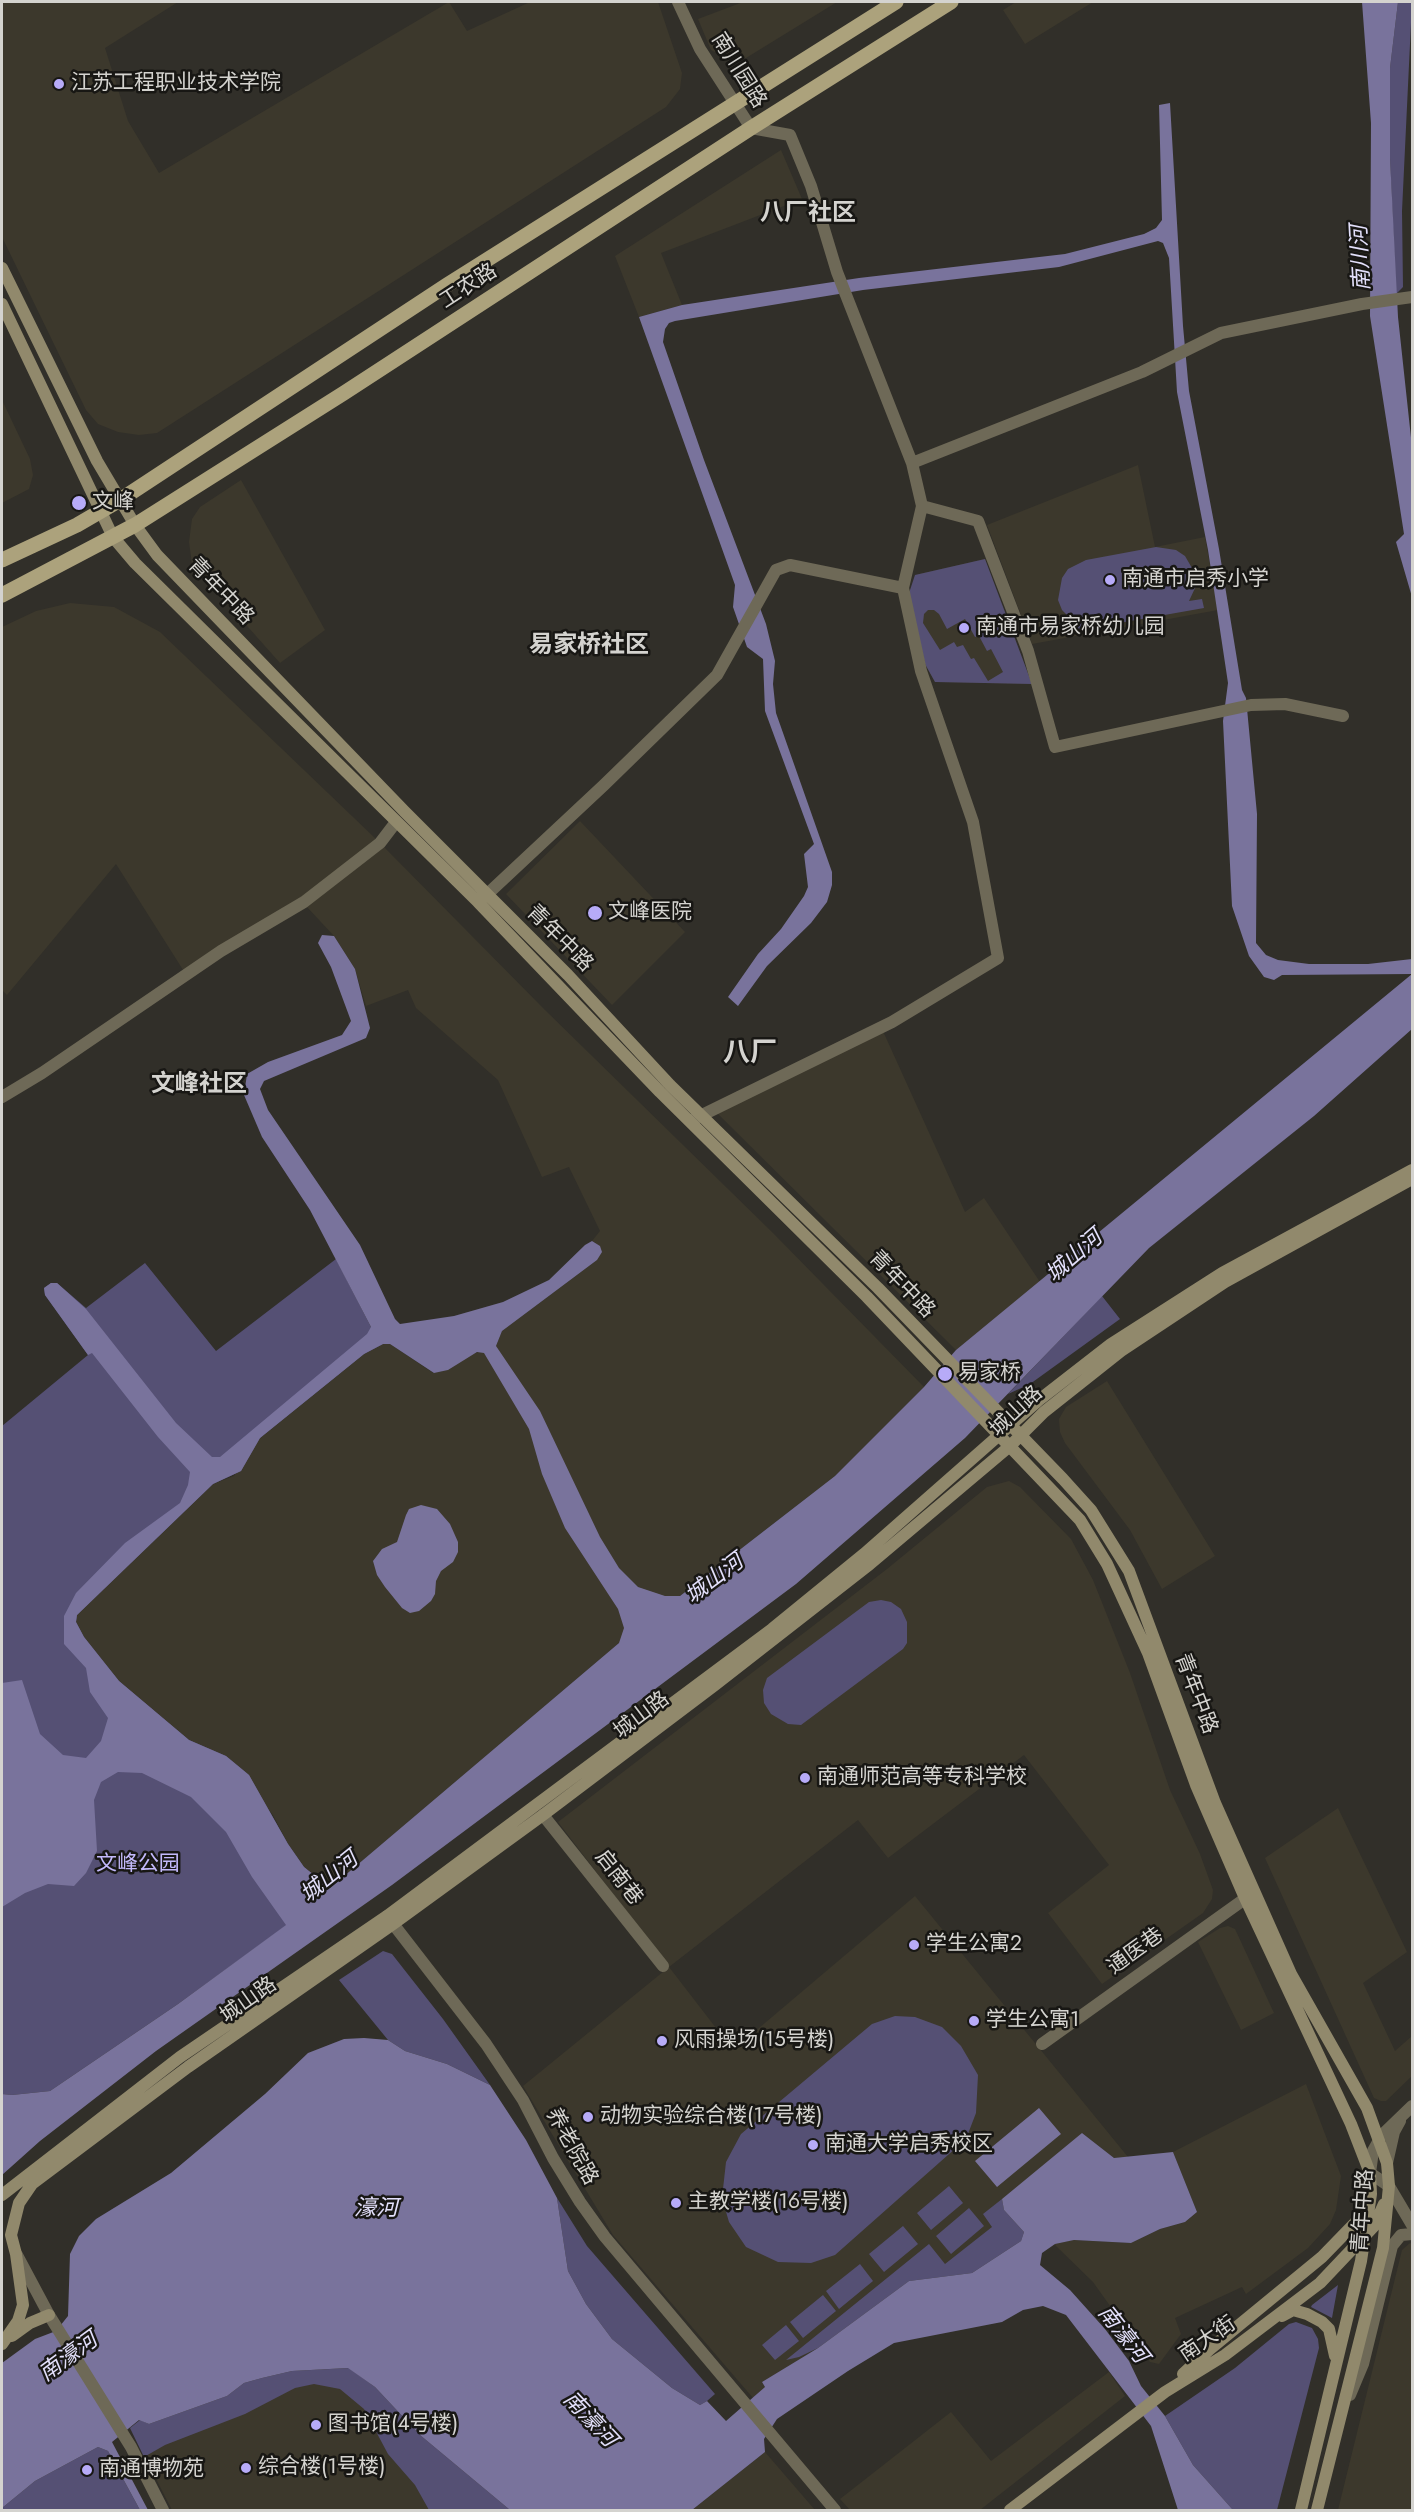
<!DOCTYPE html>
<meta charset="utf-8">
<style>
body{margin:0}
#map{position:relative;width:1414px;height:2512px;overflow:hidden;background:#312f29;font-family:Jost,sans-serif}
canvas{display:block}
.frame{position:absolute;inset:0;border:3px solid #d4d3cf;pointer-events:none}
</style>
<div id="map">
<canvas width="1414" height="2512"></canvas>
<div class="frame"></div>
</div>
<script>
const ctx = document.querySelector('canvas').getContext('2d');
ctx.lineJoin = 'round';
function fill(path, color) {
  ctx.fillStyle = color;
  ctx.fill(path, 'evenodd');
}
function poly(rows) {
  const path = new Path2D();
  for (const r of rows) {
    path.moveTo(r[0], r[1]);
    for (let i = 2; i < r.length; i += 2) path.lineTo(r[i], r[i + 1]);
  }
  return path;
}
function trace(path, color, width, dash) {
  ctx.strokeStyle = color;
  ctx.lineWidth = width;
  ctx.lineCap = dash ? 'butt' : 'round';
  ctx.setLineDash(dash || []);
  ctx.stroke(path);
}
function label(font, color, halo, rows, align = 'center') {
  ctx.font = font + ' Jost,"Noto Sans SC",sans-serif';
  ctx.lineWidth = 5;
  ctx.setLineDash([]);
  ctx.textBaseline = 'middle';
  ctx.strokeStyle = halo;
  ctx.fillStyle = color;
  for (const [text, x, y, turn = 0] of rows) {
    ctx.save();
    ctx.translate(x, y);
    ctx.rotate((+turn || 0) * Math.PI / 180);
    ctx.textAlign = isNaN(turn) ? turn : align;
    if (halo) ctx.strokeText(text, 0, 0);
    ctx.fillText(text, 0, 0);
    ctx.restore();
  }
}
const built = poly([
 [2,2,178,2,105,48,128,121,159,173,449,2,467,31,530,2,658,2,682,73,680,89,666,107,157,433,139,435,118,432,98,424,86,410,2,237],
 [743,2,837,2,746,58,728,59,711,50,698,19],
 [1016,2,1093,2,1025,44,1003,10],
 [781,150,802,199,661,253,682,305,639,317,615,256],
 [2,400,30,459,33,475,29,489,2,503],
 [1138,465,1155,547,1205,537,1218,610,1032,644,987,525],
 [241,480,325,630,280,663,192,564,189,542,192,519,200,507],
 [985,559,1032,684,935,682,925,664,915,575],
 [70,603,114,607,160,632,377,840,299,899,185,973,116,864,7,995,2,990,2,627,36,611],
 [580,821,685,932,612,1005,506,894],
 [384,847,544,1009,773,1233,924,1387,835,1476,619,1643,330,1888,304,1867,288,1844,273,1815,226,1756,189,1740,119,1681,84,1637,76,1622,77,1615,213,1484,234,1476,260,1438,364,1354,383,1344,390,1344,433,1373,448,1370,467,1356,496,1346,502,1331,597,1260,596,1243,592,1241,600,1231,569,1167,542,1177,498,1080,416,1008,408,990,366,1006,355,969,334,936,307,907],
 [882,1029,965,1212,984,1198,1040,1282,956,1350,717,1113],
 [1107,1381,1215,1556,1162,1589,1130,1530,1065,1443,1060,1432,1059,1419,1066,1407],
 [1009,1481,1020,1487,1071,1539,1093,1580,1130,1673,1170,1790,1200,1854,1213,1890,1212,1899,1203,1913,1102,1984,1048,1913,1109,1865,1024,1755,888,1858,858,1820,669,1967,733,2050,915,1896,1128,2157,1114,2158,1082,2133,1024,2232,909,2281,818,2348,762,2382,765,2387,753,2398,613,2235,523,2086,669,1967,558,1822,887,1569,987,1487],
 [1338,1808,1407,1952,1363,1983,1395,2051,1412,2036,1412,2076,1386,2101,1381,2101,1374,2098,1265,1858],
 [1228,1926,1235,1929,1274,2013,1241,2030,1198,1942,1220,1928],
 [1306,2084,1341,2176,1336,2210,1330,2224,1308,2248,1246,2294,1242,2287,1175,2318,1181,2334,1159,2364,1150,2362,1093,2282,1054,2244,1074,2240,1131,2243,1160,2229,1185,2222,1197,2212,1173,2152],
 [1410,2243,1412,2244,1412,2510,1338,2510,1402,2250],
 [322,2369,510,2510,172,2510,130,2428,149,2424,227,2396,240,2386],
 [1109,2372,1125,2396,980,2510,850,2510,840,2499,951,2412,991,2461],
 [765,2452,815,2510,692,2510]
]);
const green = poly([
 [1398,2,1412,2,1402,211,1403,287,1396,294,1390,158,1390,68],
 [1156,547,1176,550,1185,556,1196,575,1196,586,1189,601,1202,599,1204,608,1057,634,1056,626,1074,622,1062,610,1058,600,1062,578,1068,569,1086,560],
 [985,559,1032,684,935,682,925,664,909,593,915,575],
 [928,610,934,610,939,614,947,629,965,619,975,637,979,636,987,651,991,649,1003,672,988,681,974,658,971,659,963,645,957,647,954,642,940,650,923,623,924,614],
 [336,1259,371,1327,383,1344,364,1354,260,1438,241,1471,213,1484,77,1615,76,1622,84,1637,119,1681,189,1740,226,1756,249,1775,288,1844,304,1867,330,1888,287,1925,178,2004,50,2091,12,2095,2,2094,2,1426,88,1355,45,1295,44,1288,51,1283,57,1283,86,1308,145,1263,216,1351],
 [1102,1296,1120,1319,1030,1384,1008,1394],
 [881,1600,891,1602,901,1609,907,1622,907,1643,903,1649,801,1725,788,1724,771,1714,764,1703,763,1690,767,1678,869,1602],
 [383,1951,392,1954,443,2019,490,2085,447,2064,405,2051,388,2040,339,1980],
 [895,2016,915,2017,942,2027,961,2046,978,2075,976,2113,966,2139,835,2255,811,2263,778,2262,746,2247,729,2222,722,2198,726,2162,741,2134,872,2024],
 [949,2186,963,2203,931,2230,917,2213],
 [557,2198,587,2246,715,2394,707,2401,700,2405,672,2388,612,2339,586,2304,568,2271],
 [1002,2199,1004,2210,1024,2232,1021,2241,972,2273,909,2281,818,2348,799,2357,786,2360,929,2244,945,2264,992,2227,983,2214],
 [969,2208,984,2226,951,2254,936,2236],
 [903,2226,918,2244,884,2272,869,2254],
 [860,2264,873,2281,839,2309,826,2291],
 [1338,2285,1332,2318,1311,2307,1312,2305],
 [823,2295,836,2311,803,2338,790,2322],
 [1296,2322,1312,2328,1318,2339,1319,2348,1277,2510,1233,2510,1193,2465,1165,2416,1235,2368,1289,2324],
 [786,2325,799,2341,775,2360,762,2345],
 [349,2368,375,2387,420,2435,510,2510,429,2510,415,2485,388,2454,364,2409,340,2389,314,2384,295,2388,245,2414,165,2445,144,2457,130,2428,140,2420,149,2424,227,2396,244,2383,262,2378,292,2371],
 [98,2447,108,2451,140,2510,2,2510,2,2508,35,2481]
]);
const water = poly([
 [1362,2,1398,2,1390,68,1390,158,1398,317,1412,447,1412,597,1396,542,1404,534,1370,316,1371,123],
 [1170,103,1183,326,1189,391,1219,549,1242,690,1246,698,1257,814,1256,943,1266,955,1278,960,1309,964,1368,964,1412,959,1412,974,1282,975,1274,980,1264,977,1249,956,1232,906,1223,721,1228,683,1208,550,1177,392,1169,258,1163,243,1158,241,1059,267,863,290,675,321,669,323,665,329,663,342,704,460,766,624,775,661,773,684,776,713,832,872,832,885,827,902,811,923,767,966,738,1006,728,997,758,954,781,929,804,896,808,887,804,854,814,844,765,711,763,659,747,647,733,607,735,585,639,317,682,305,859,278,1065,254,1144,234,1156,228,1162,220,1159,105],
 [322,935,334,936,355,969,370,1028,366,1038,264,1081,260,1089,268,1110,360,1245,395,1319,400,1324,454,1316,503,1302,549,1280,585,1245,592,1241,600,1246,602,1252,597,1260,502,1331,496,1346,540,1411,600,1537,619,1568,638,1587,665,1596,680,1596,835,1476,924,1387,956,1350,1412,974,1412,1029,1314,1116,1149,1248,965,1438,796,1584,392,1885,156,2051,40,2141,2,2175,2,2094,12,2095,50,2091,178,2004,286,1925,252,1877,226,1832,191,1797,142,1773,118,1772,101,1782,94,1800,97,1851,86,1873,74,1886,48,1884,25,1893,2,1907,2,1683,22,1680,40,1734,63,1755,86,1758,101,1741,108,1718,90,1692,86,1668,64,1644,64,1616,76,1593,125,1543,180,1503,188,1485,190,1472,158,1437,92,1353,88,1355,45,1295,44,1288,51,1283,57,1283,86,1309,176,1423,212,1457,220,1457,367,1334,371,1327,310,1210,262,1137,244,1095,247,1074,268,1062,342,1035,351,1021,331,967,318,943],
 [383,1344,390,1344,434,1373,448,1370,477,1352,484,1353,529,1429,542,1474,565,1528,618,1609,624,1628,619,1643,330,1888,304,1867,288,1844,249,1775,226,1756,189,1740,119,1681,84,1637,76,1622,77,1615,213,1484,241,1471,260,1438,364,1354],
 [421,1505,437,1509,450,1524,458,1542,458,1552,453,1562,441,1571,436,1581,435,1594,431,1601,419,1611,410,1613,402,1608,385,1587,377,1575,373,1561,382,1549,397,1542,406,1515,409,1509],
 [364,2038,388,2040,405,2051,447,2064,490,2085,526,2140,557,2198,568,2271,586,2304,612,2339,672,2388,700,2405,707,2401,726,2421,765,2387,762,2382,818,2348,909,2281,972,2273,1021,2241,1024,2232,1004,2210,1002,2199,1082,2133,1114,2158,1173,2152,1197,2212,1185,2222,1160,2229,1131,2243,1074,2240,1055,2244,1042,2253,1040,2265,1070,2290,1105,2329,1129,2361,1141,2386,1165,2416,1193,2465,1233,2510,1178,2510,1151,2426,1066,2315,1043,2306,1023,2310,1002,2322,894,2343,848,2371,777,2419,764,2439,765,2452,692,2510,510,2510,420,2435,375,2387,348,2368,292,2371,262,2378,244,2383,227,2396,149,2424,139,2420,112,2442,148,2510,140,2510,108,2451,98,2447,35,2481,2,2508,2,2363,35,2339,56,2331,68,2316,70,2254,79,2236,96,2219,171,2173,265,2094,308,2053,344,2039],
 [1039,2108,1061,2134,997,2187,975,2161]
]);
const minor = poly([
 [912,463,1142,372,1221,333,1362,304,1412,297],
 [922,506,978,521,1028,651,1055,747,1251,705,1285,704,1343,716],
 [480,901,604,785,717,675,776,570,790,565,903,588],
 [2,1097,42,1073,221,951,304,902,380,843,396,822],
 [694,1119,892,1022,998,958,973,822,921,671,903,588,922,506,912,463,837,272,811,186,790,135,751,128],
 [543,1815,663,1966],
 [1042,2044,1253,1893],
 [1370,2173,1389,2186,1412,2225],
 [1350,2395,1363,2364,1392,2246,1401,2235,1412,2234]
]);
const tertiary = poly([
 [678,2,700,49,751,128],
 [387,1916,486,2044,523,2100,553,2158,580,2202,605,2237,835,2510],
 [1387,2163,1394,2132,1400,2121],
 [1370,2173,1373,2151,1382,2135,1412,2106],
 [17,2255,49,2315,131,2447,163,2510]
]);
const secondary = poly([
 [2,268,97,461,135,525,157,555,405,812,568,975,670,1085,878,1288,1063,1479,1091,1510,1129,1571,1215,1803,1291,1974,1367,2108,1387,2163,1389,2186,1383,2248,1317,2510],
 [2,304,113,537,135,563,478,902,660,1092,867,1297,1080,1520,1107,1564,1148,1653,1196,1785,1245,1898,1351,2124,1370,2173,1371,2194,1361,2261,1301,2510],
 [2,2195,180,2057,387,1916,772,1629,864,1554,1039,1400,1111,1344,1222,1273,1412,1170],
 [1282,2316,1293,2310,1307,2314,1322,2322,1329,2329,1335,2356],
 [12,2336,30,2323,49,2315],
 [2,2344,18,2321,23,2305,16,2254,11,2235,19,2203,32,2184,188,2067,393,1924,543,1815,715,1685,870,1564,1010,1446,1044,1412,1121,1351,1225,1282,1412,1179],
 [1183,2374,1210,2349,1322,2257,1355,2223,1367,2203],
 [1010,2510,1165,2392,1225,2355,1320,2283,1374,2226,1384,2204]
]);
const primary = poly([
 [2,560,77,525,120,500,447,285,896,2],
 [2,595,135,525,344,393,751,128,951,2]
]);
const markers = [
 [59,84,6,"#b7abf8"],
 [79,503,8,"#b7abf8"],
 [1110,580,6,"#b7abf8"],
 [964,628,6,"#b7abf8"],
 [595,913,8,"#b7abf8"],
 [945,1374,8,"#b7abf8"],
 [805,1778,6,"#b7abf8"],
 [914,1945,6,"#b7abf8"],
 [974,2021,6,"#b7abf8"],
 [662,2041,6,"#b7abf8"],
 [588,2117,6,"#b7abf8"],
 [813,2145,6,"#b7abf8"],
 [676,2203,6,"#b7abf8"],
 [316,2425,6,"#b7abf8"],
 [246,2468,6,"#b7abf8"],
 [87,2470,6,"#b7abf8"]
];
const streetNames = [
 ["南川园路",738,71,58],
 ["工农路",469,287,-33],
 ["青年中路",220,592,46],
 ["青年中路",559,939,45],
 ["青年中路",901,1285,46],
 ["城山路",1017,1412,-43],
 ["青年中路",1195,1694,69],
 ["城山路",642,1716,-37],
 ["启南巷",618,1878,52],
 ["通医巷",1136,1952,-36],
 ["城山路",249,2001,-35],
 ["养老院路",571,2147,61],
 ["青年中路",1364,2211,-86],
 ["南大街",1208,2340,-34]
];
const poiNames = [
 ["江苏工程职业技术学院",71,84],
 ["文峰",92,503],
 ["南通市启秀小学",1122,580],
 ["南通市易家桥幼儿园",976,628],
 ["文峰医院",608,913],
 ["易家桥",958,1374],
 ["南通师范高等专科学校",817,1778],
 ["学生公寓2",926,1945],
 ["学生公寓1",986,2021],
 ["风雨操场(15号楼)",674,2041],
 ["动物实验综合楼(17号楼)",600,2117],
 ["南通大学启秀校区",825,2145],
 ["主教学楼(16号楼)",688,2203],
 ["图书馆(4号楼)",328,2425],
 ["综合楼(1号楼)",258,2468],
 ["南通博物苑",99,2470]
];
const parkNames = [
 ["文峰公园",138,1865]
];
const waterNames = [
 ["南川河",1362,258,-93],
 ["城山河",1075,1257,-41],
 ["城山河",715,1580,-37],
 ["城山河",330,1878,-39],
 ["濠河",376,2210],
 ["南濠河",1122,2335,52],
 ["南濠河",69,2358,-36],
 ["南濠河",589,2420,47]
];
const quarterNames = [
 ["八厂社区",808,214],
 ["易家桥社区",589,646],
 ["文峰社区",199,1085]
];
const districtNames = [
 ["八厂",750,1054]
];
fill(built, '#3c382c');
fill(green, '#555074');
fill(water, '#79739c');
trace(minor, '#6e6957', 12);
trace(tertiary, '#6e6957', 12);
trace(secondary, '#91896c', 12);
trace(primary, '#aca27c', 15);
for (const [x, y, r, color] of markers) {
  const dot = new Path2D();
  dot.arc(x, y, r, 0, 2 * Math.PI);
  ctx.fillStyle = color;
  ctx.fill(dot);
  trace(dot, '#181714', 2);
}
label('21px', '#d4d3cf', '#181714', streetNames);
label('21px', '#d4d3cf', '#181714', poiNames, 'left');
label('21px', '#c3b9fb', '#181714', parkNames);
label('italic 22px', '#e3e0fb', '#181714', waterNames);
label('bold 24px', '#d4d3cf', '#181714', quarterNames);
label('bold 27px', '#d4d3cf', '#181714', districtNames);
</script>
